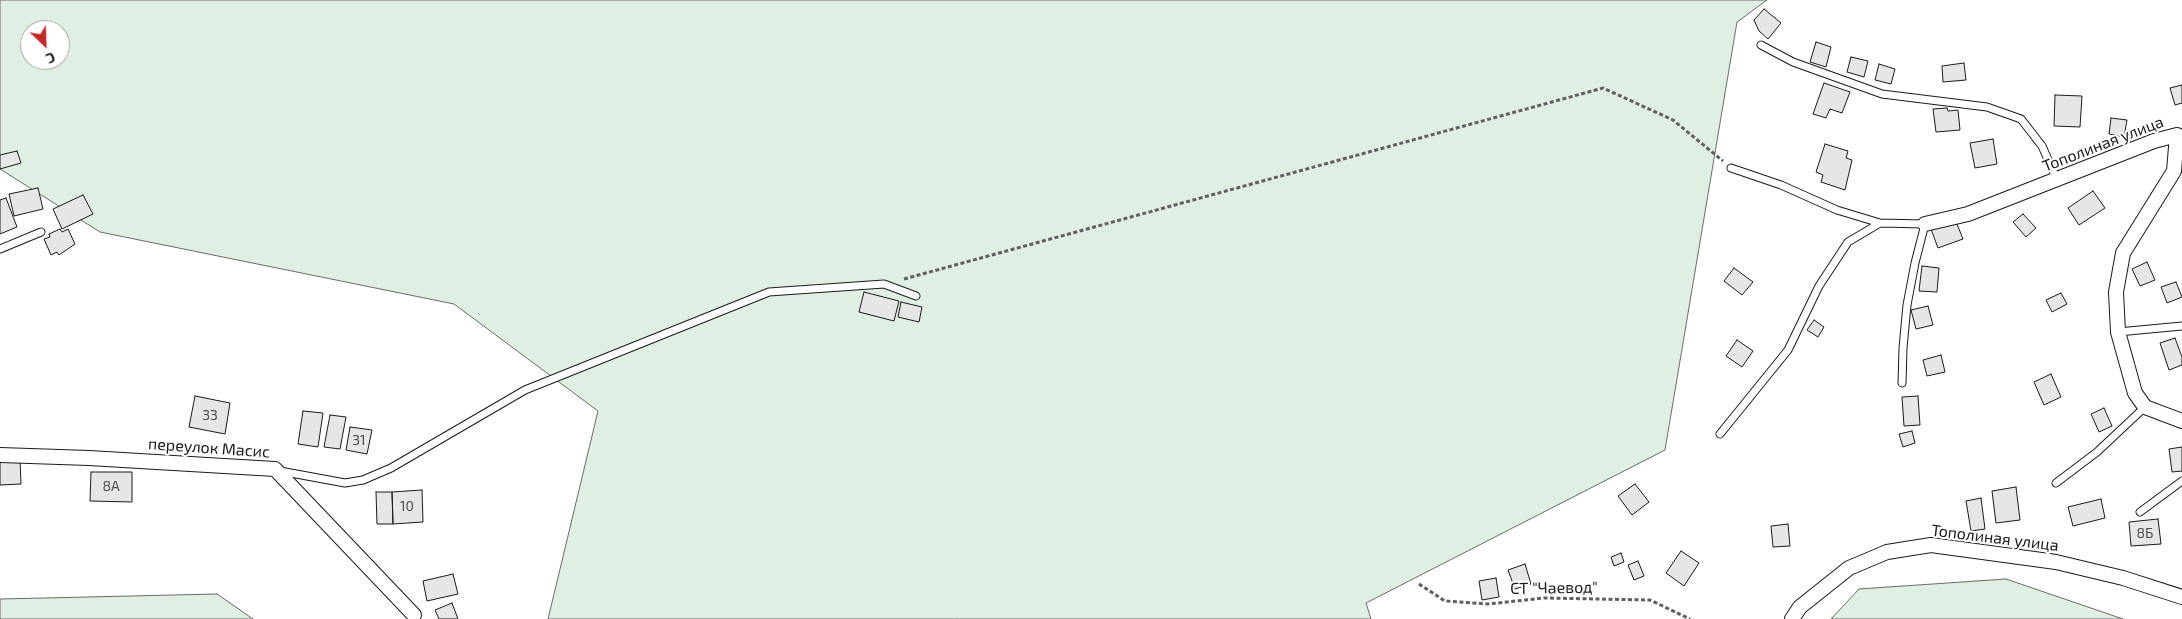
<!DOCTYPE html>
<meta charset="utf-8">
<style>
body{margin:0}
#map{position:relative;width:2182px;height:619px;overflow:hidden;background:#fff;font-family:"Exo 2",sans-serif}
canvas{display:block}
.north{position:absolute;left:20px;top:20px;width:50px;height:50px;box-sizing:border-box;background:#fff;border:1px solid #a3a3a3;border-radius:50%;rotate:156deg;font-size:14px;font-weight:700;line-height:20px;text-align:center;color:#1a1a1a}
.north::after{content:'';display:block;margin:auto;width:18px;height:22px;background:#c62828;clip-path:polygon(50% 0,100% 100%,50% 72%,0 100%)}
</style>
<div id="map">
<canvas width="2182" height="619"></canvas>
<div class="north">С</div>
</div>
<script>
const ctx = document.querySelector('canvas').getContext('2d');
ctx.lineJoin = 'round';
function fill(path, color) {
  ctx.fillStyle = color;
  ctx.fill(path, 'evenodd');
}
function poly(rows) {
  const path = new Path2D();
  for (const r of rows) {
    path.moveTo(r[0], r[1]);
    for (let i = 2; i < r.length; i += 2) path.lineTo(r[i], r[i + 1]);
  }
  return path;
}
function trace(path, color, width, dash) {
  ctx.strokeStyle = color;
  ctx.lineWidth = width;
  ctx.lineCap = dash ? 'butt' : 'round';
  ctx.setLineDash(dash || []);
  ctx.stroke(path);
}
function label(font, color, halo, rows, align = 'center') {
  ctx.font = font + ' "Exo 2",sans-serif';
  ctx.lineWidth = 4;
  ctx.setLineDash([]);
  ctx.textBaseline = 'middle';
  ctx.strokeStyle = halo;
  ctx.fillStyle = color;
  for (const [text, x, y, turn = 0] of rows) {
    ctx.save();
    ctx.translate(x, y);
    ctx.rotate((+turn || 0) * Math.PI / 180);
    ctx.textAlign = isNaN(turn) ? turn : align;
    if (halo) ctx.strokeText(text, 0, 0);
    ctx.fillText(text, 0, 0);
    ctx.restore();
  }
}
const green = poly([
 [0,0,1767,0,1737,22,1665,450,1366,603,1371,619,548,619,598,411,454,304,100,232,0,169,0,0],
 [30,30,60,30,60,60,30,60,30,30],
 [2006,579,2123,619,1831,619,1859,589,2006,579],
 [217,594,253,619,0,619,0,599,217,594]
]);
const building = poly([
 [1764,9,1781,23,1768,39,1759,31,1754,20,1764,9],
 [1816,42,1831,47,1826,67,1810,62,1816,42],
 [1851,57,1868,61,1864,77,1847,72,1851,57],
 [1964,63,1966,80,1943,82,1942,66,1964,63],
 [1879,64,1895,69,1891,84,1875,80,1879,64],
 [1824,83,1850,92,1842,113,1830,109,1826,118,1813,114,1824,83],
 [2182,85,2182,103,2175,105,2170,88,2182,85],
 [2055,95,2082,96,2080,127,2054,126,2055,95],
 [1947,108,1948,111,1958,110,1960,130,1936,132,1933,109,1947,108],
 [2111,118,2127,120,2124,137,2109,134,2111,118],
 [1993,139,1997,164,1975,168,1970,143,1993,139],
 [1825,144,1848,151,1846,158,1852,160,1845,190,1821,182,1823,175,1816,172,1825,144],
 [17,151,21,163,0,169,0,155,17,151],
 [38,188,43,209,14,216,9,194,38,188],
 [2093,191,2105,208,2079,225,2068,208,2093,191],
 [83,195,93,214,62,229,53,209,83,195],
 [6,198,17,227,0,234,0,200,6,198],
 [2023,214,2036,228,2026,237,2013,222,2023,214],
 [1955,219,1963,239,1938,248,1931,229,1955,219],
 [60,229,62,232,68,229,75,244,59,255,57,252,51,255,44,239,50,237,49,234,60,229],
 [2147,262,2155,280,2140,286,2132,269,2147,262],
 [1922,266,1939,268,1937,292,1919,291,1922,266],
 [1734,268,1753,282,1742,295,1724,281,1734,268],
 [2176,282,2182,297,2167,303,2161,287,2176,282],
 [864,292,899,301,894,321,859,312,864,292],
 [2061,293,2067,304,2052,312,2046,300,2061,293],
 [901,302,922,307,919,322,898,317,901,302],
 [1928,306,1933,325,1916,329,1911,310,1928,306],
 [1814,320,1824,327,1818,337,1807,330,1814,320],
 [2175,338,2182,357,2182,365,2169,370,2160,343,2175,338],
 [1737,340,1753,351,1742,367,1726,356,1737,340],
 [1941,355,1945,372,1927,376,1923,360,1941,355],
 [2051,374,2061,397,2044,405,2034,382,2051,374],
 [195,396,230,403,225,434,189,427,195,396],
 [1918,396,1920,425,1904,426,1902,397,1918,396],
 [2104,408,2112,426,2099,432,2091,414,2104,408],
 [303,411,323,413,318,447,298,444,303,411],
 [330,415,346,417,340,449,324,447,330,415],
 [350,427,372,430,367,454,346,450,350,427],
 [1912,431,1915,443,1903,447,1899,434,1912,431],
 [2182,447,2182,471,2172,472,2169,449,2182,447],
 [20,459,21,484,0,485,0,461,20,459],
 [91,472,132,472,132,502,90,501,91,472],
 [1635,484,1649,502,1632,515,1618,496,1635,484],
 [2016,487,2020,520,1996,523,1992,491,2016,487],
 [422,490,423,522,393,524,392,492,422,490],
 [376,492,392,492,393,524,377,524,376,492],
 [1981,498,1985,529,1971,531,1966,501,1981,498],
 [2101,499,2105,518,2073,526,2068,507,2101,499],
 [2158,519,2161,544,2131,546,2129,522,2158,519],
 [1788,524,1790,546,1773,547,1771,526,1788,524],
 [1681,551,1699,563,1684,586,1666,573,1681,551],
 [1621,553,1624,562,1614,566,1611,557,1621,553],
 [1638,561,1644,576,1634,580,1628,565,1638,561],
 [1525,564,1531,584,1515,589,1508,570,1525,564],
 [453,574,458,594,427,601,423,581,453,574],
 [1496,578,1499,597,1482,600,1479,581,1496,578],
 [452,603,458,619,439,619,435,610,452,603]
]);
const path = poly([
 [904,279,1603,88,1673,120,1723,161],
 [1419,584,1445,601,1488,604,1544,598,1650,600,1690,619]
]);
const service = poly([
 [1761,45,1793,62,1882,94,1987,107,2021,119,2042,146,2057,180],
 [1731,168,1781,185,1837,210,1880,223],
 [0,249,41,232],
 [2118,332,2182,326],
 [1720,434,1788,350,1819,286,1848,242,1880,223,1925,224,1915,263,1907,305,1903,348,1902,383],
 [280,471,345,483,363,480,391,468,525,390,769,292,884,284,916,296],
 [2056,483,2097,452,2145,407],
 [2140,512,2182,481]
]);
const minor = poly([
 [1925,224,1968,214,2154,141,2177,135,2174,171,2123,253,2116,292,2118,332,2135,393,2145,407,2182,421],
 [0,455,89,458,275,469,414,615],
 [1792,619,1800,607,1849,568,1887,552,1931,545,2056,562,2123,578,2182,597]
]);
const numberNames = [
 ["33",210,415],
 ["31",359,440],
 ["8А",111,486],
 ["10",407,506],
 ["8Б",2145,533]
];
const streetNames = [
 ["Тополиная улица",2103,144,-21],
 ["переулок Масис",209,448,4],
 ["Тополиная улица",1995,538,7],
 ["СТ \"Чаевод\"",1554,588,-1]
];
fill(green, '#e0efe3');
trace(green, '#6a6a6a', 1);
fill(building, '#e6e6e6');
trace(building, '#1a1a1a', 1);
trace(service, '#1a1a1a', 9);
trace(minor, '#1a1a1a', 16);
trace(path, '#5f5f5f', 3, [4, 2.5]);
trace(service, '#fff', 7);
trace(minor, '#fff', 14);
label('14px', '#4d4d4d', null, numberNames);
label('16px', '#1a1a1a', '#fff', streetNames);
</script>
